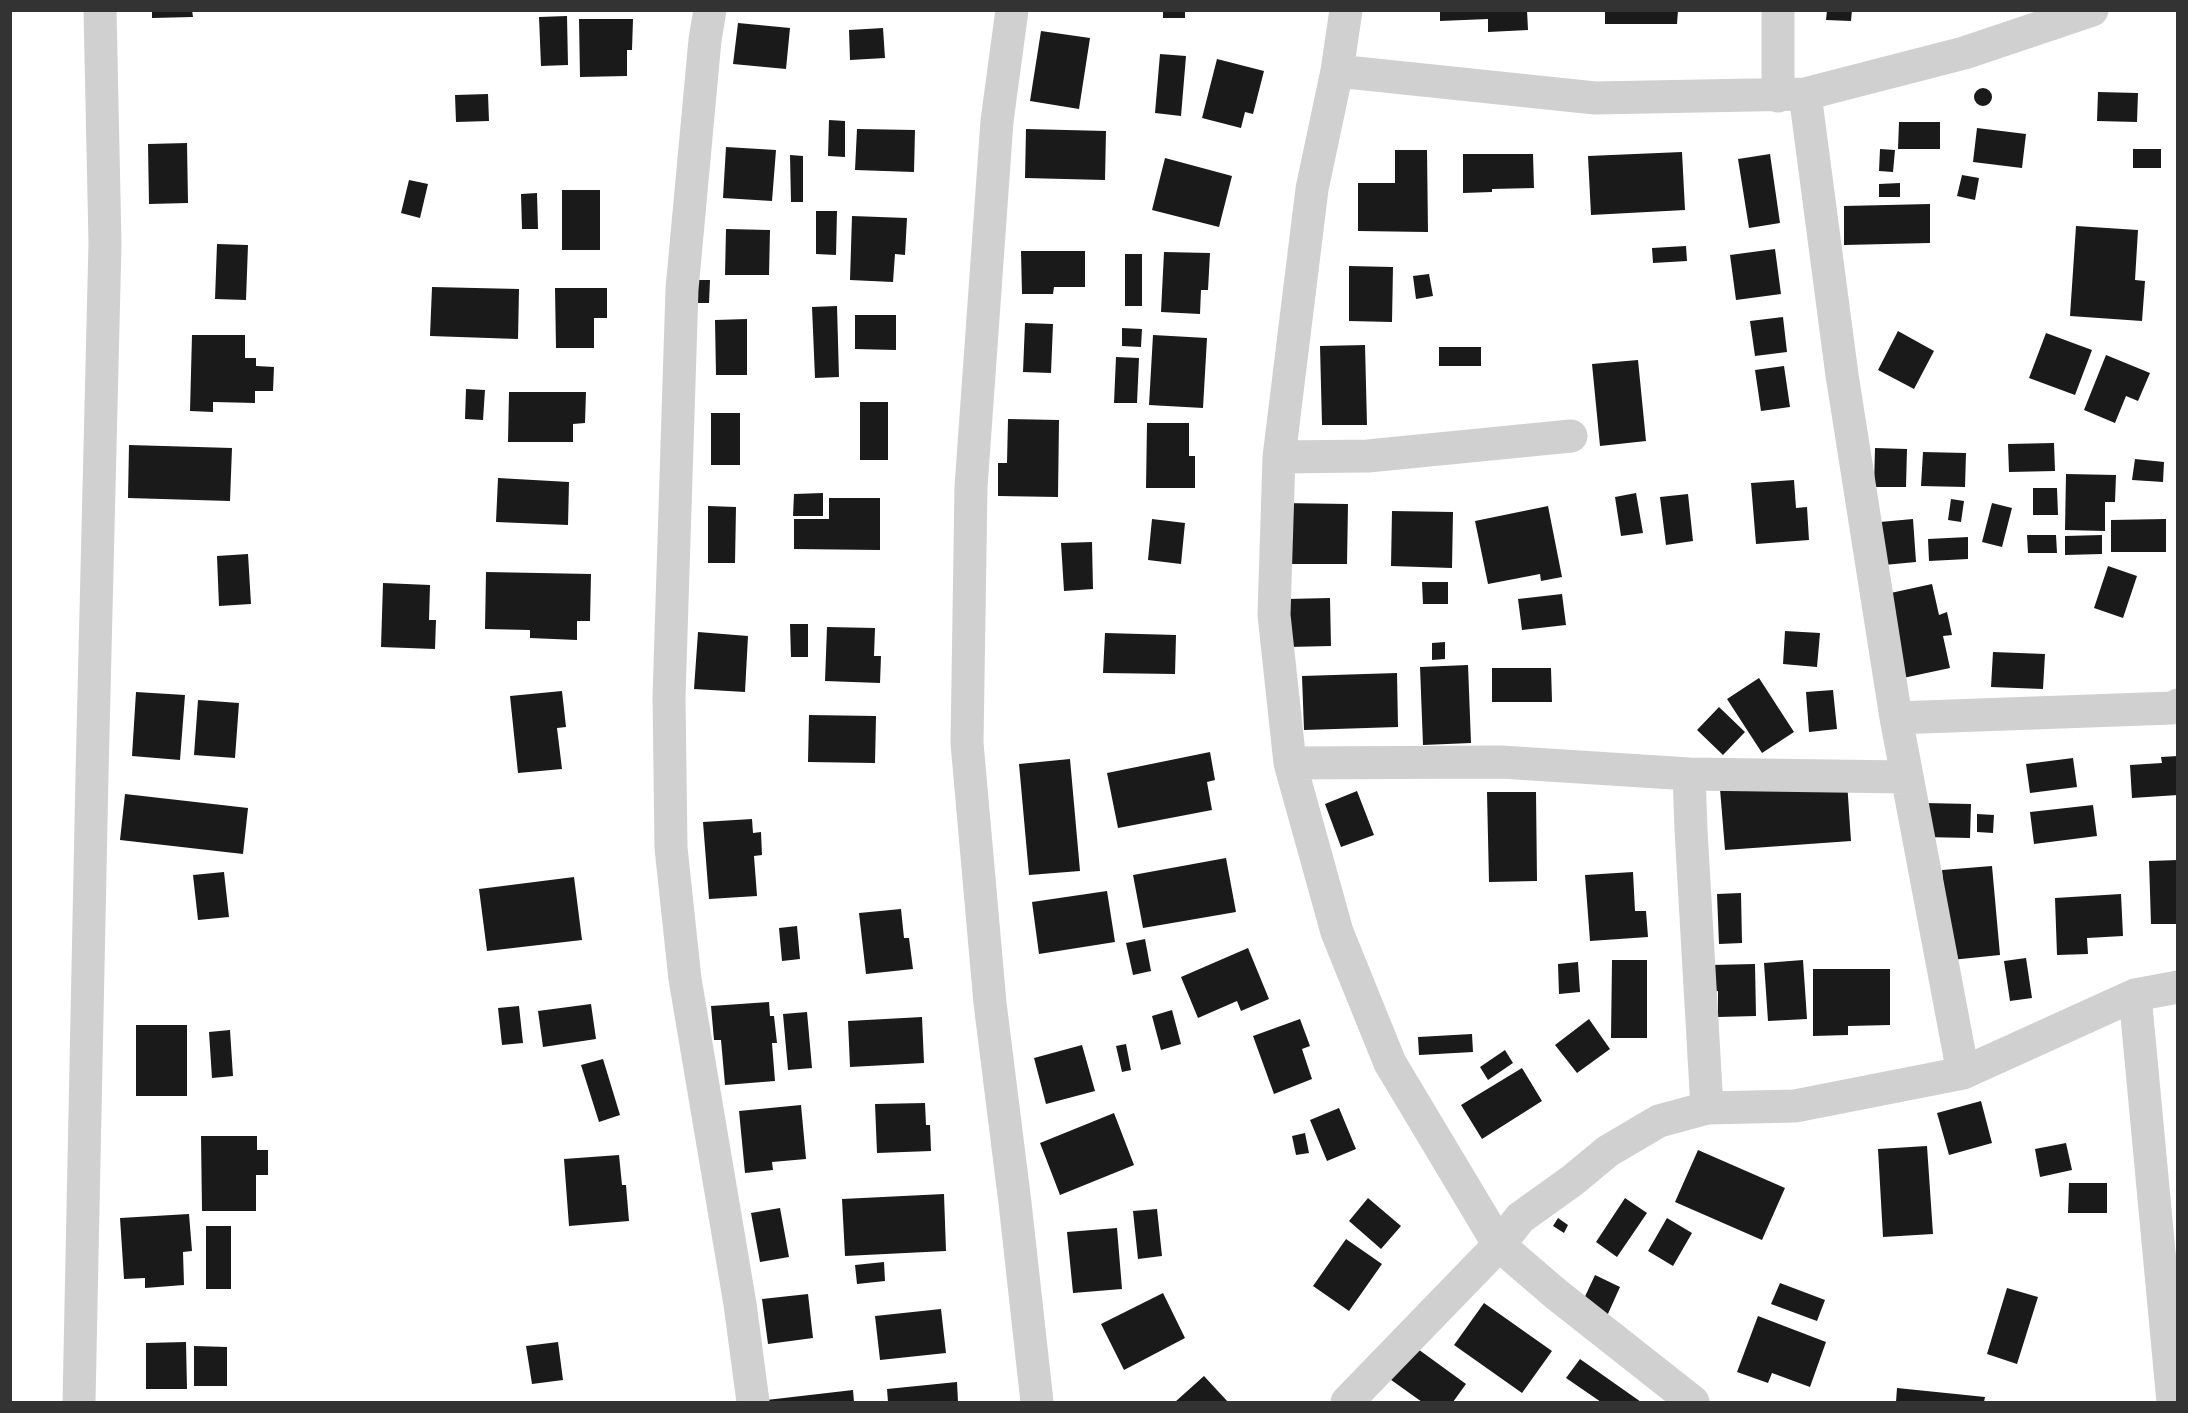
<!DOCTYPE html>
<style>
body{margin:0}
#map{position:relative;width:2188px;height:1413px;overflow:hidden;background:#fff;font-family:"Fira Sans",sans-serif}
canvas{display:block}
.frame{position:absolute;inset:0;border:12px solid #333;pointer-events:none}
</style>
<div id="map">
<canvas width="2188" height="1413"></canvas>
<div class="frame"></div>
</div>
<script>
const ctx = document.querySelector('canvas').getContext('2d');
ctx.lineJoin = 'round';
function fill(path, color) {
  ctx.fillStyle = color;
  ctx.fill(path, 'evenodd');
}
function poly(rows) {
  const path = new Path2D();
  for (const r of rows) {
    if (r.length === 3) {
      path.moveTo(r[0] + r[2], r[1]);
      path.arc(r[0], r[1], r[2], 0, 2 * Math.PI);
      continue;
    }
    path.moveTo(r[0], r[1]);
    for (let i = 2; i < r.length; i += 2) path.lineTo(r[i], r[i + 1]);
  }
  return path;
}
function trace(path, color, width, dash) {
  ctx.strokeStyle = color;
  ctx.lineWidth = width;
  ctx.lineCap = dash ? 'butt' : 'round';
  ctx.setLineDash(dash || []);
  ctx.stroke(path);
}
const building = poly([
 [152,10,192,10,193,17,152,18],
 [1163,10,1185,10,1185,18,1163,18],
 [1440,10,1527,10,1528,30,1488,32,1488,19,1440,21],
 [1605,10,1678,10,1677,24,1605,24],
 [1827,10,1852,10,1851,21,1826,20],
 [567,16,568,65,541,66,539,17],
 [579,19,633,19,632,50,627,50,627,76,580,77],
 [738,23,790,28,786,69,733,64],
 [883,28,885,58,850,60,849,30],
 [1041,31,1090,38,1079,109,1030,101],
 [1160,54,1186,56,1181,116,1155,113],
 [1217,59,1264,71,1253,114,1245,112,1241,128,1202,118],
 [1983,97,9],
 [2098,92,2138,93,2137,122,2097,121],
 [488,94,489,121,456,122,455,95],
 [829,120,845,121,845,157,828,156],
 [1899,122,1940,122,1940,149,1898,149],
 [1977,128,2026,134,2022,168,1973,162],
 [857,129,915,130,914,172,855,170],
 [1026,129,1106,131,1105,180,1025,178],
 [187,143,188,203,149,204,148,144],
 [726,147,776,150,772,201,723,198],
 [1880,149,1895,150,1893,172,1879,171],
 [2133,149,2161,149,2161,168,2133,168],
 [1395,150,1427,150,1428,232,1358,231,1358,183,1395,183],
 [1682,152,1685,210,1591,215,1588,156],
 [1463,154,1533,154,1534,188,1492,189,1492,192,1463,193],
 [1770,154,1780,223,1749,228,1738,159],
 [790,155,803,156,803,202,791,202],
 [1165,158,1232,176,1219,227,1152,210],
 [1962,175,1979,178,1975,200,1957,196],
 [409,180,428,184,420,218,401,213],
 [1900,183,1900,197,1879,197,1879,184],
 [562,190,600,190,600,250,562,250],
 [537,193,538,229,522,229,521,194],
 [1930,204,1930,243,1844,245,1844,206],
 [816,211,837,211,836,255,816,254],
 [852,216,907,218,905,255,895,254,893,282,850,280],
 [2076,226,2138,230,2135,280,2145,281,2142,321,2070,316],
 [726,229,770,230,769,275,725,275],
 [217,244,248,245,246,300,215,299],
 [1686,246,1687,261,1653,263,1652,248],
 [1775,249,1781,294,1736,300,1730,255],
 [1021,251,1085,251,1085,287,1054,287,1053,294,1022,294],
 [1164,252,1210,253,1208,290,1201,290,1200,314,1161,312],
 [1125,254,1142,254,1142,306,1125,306],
 [1349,266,1393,267,1392,322,1349,321],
 [1429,274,1433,296,1416,299,1413,276],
 [692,280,710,280,709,303,692,303],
 [432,287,519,289,518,339,430,336],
 [555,288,607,288,607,318,594,318,594,348,556,348],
 [837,306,839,377,815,378,812,307],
 [855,315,896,315,896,350,855,349],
 [1783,317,1787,352,1755,356,1750,321],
 [747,319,747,375,716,375,715,320],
 [1025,323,1053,324,1051,373,1023,372],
 [1122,328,1142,329,1141,347,1122,346],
 [1898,331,1934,351,1914,389,1878,370],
 [2046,333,2092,350,2075,395,2029,378],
 [192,335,245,335,245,358,256,358,256,366,274,367,273,391,255,391,255,403,213,402,213,412,190,411],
 [1153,335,1207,338,1203,408,1149,405],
 [1365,345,1367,425,1322,425,1320,346],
 [1439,347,1481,347,1481,366,1439,366],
 [2106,355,2150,373,2138,401,2126,396,2115,423,2084,410],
 [1116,357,1139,358,1137,403,1114,403],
 [1638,360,1646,441,1600,446,1592,364],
 [1784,366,1790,407,1761,411,1755,370],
 [466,389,485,390,483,420,465,419],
 [509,392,586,392,585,423,573,424,573,442,508,442],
 [860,402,888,402,888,460,860,460],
 [711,413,740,413,740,465,711,465],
 [1008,419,1059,420,1058,497,998,496,998,463,1007,463],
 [1147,423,1189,423,1189,456,1195,456,1195,488,1146,488],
 [2054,443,2055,471,2009,472,2008,444],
 [129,445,232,448,230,501,128,498],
 [1875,448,1907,449,1906,487,1874,487],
 [1923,452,1966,453,1965,487,1921,486],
 [2135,459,2164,462,2163,482,2132,480],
 [2066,474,2116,475,2115,502,2105,502,2105,531,2065,530],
 [498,478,569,482,568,525,496,522],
 [1794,480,1796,508,1807,507,1809,540,1756,544,1751,483],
 [2033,488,2057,488,2058,515,2033,515],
 [823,493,823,516,793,516,794,494],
 [1636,493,1643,533,1621,536,1615,497],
 [1688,494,1693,541,1666,545,1660,497],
 [829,498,880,498,880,550,794,549,794,519,829,519],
 [1951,499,1964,501,1961,522,1948,520],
 [1281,503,1348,504,1347,564,1281,564],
 [1992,503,2012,508,2002,547,1982,542],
 [708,506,736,507,735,563,708,563],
 [1548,506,1562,577,1541,581,1540,574,1488,584,1475,521],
 [1392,511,1453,512,1452,568,1391,566],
 [1152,519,1185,523,1181,564,1148,560],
 [1913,519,1916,562,1884,565,1880,522],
 [2166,519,2166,552,2111,552,2111,520],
 [2027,535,2056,535,2057,553,2028,553],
 [2102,535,2102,554,2065,555,2065,536],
 [1968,537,1968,559,1929,561,1928,539],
 [1092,542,1093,589,1064,591,1061,543],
 [248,554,251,604,219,606,217,556],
 [2108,566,2137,576,2123,618,2094,608],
 [486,572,591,574,590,621,577,621,577,640,530,638,530,630,485,629],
 [1422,582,1448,582,1448,604,1423,604],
 [383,583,430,585,429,620,436,620,435,649,381,647],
 [1932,584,1939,615,1947,612,1952,635,1943,636,1950,668,1903,678,1886,594],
 [1562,594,1566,625,1522,630,1518,599],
 [1330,598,1331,646,1288,647,1287,599],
 [790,624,808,624,808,657,791,657],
 [827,627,875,628,874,656,881,656,880,683,825,681],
 [1785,631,1820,633,1817,667,1783,664],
 [698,632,748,636,745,692,694,689],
 [1105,633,1176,635,1175,674,1103,673],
 [1445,642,1445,659,1432,660,1432,643],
 [1993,652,2045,654,2043,689,1991,687],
 [1468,665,1471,743,1423,745,1420,667],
 [1492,668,1551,668,1552,702,1492,702],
 [1397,673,1398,727,1304,730,1302,676],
 [1759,678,1794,732,1762,753,1727,699],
 [1833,690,1837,729,1809,732,1806,692],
 [562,691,566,727,557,728,562,769,518,773,510,696],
 [136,692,185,695,180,760,132,756],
 [198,700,239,703,235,758,194,755],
 [1719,707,1745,732,1723,755,1697,730],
 [809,715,876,716,875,763,808,762],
 [1210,752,1215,780,1207,782,1212,810,1118,828,1107,773],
 [2178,756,2178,795,2132,798,2130,765,2162,763,2161,757],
 [2073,758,2077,787,2030,793,2026,764],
 [1070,759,1080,871,1029,875,1019,764],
 [1847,781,1851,841,1725,850,1720,789],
 [1357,791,1374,835,1341,847,1325,804],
 [1487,792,1536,792,1537,881,1489,882],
 [125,794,248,808,243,854,120,840],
 [1924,803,1971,804,1970,838,1924,837],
 [2093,805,2097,836,2034,844,2030,812],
 [1977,814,1994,815,1993,833,1977,832],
 [752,819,753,833,761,832,762,855,754,856,757,896,709,899,703,822],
 [1226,858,1236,912,1143,928,1133,875],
 [2178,860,2178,924,2151,924,2149,861],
 [1992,866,2000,955,1951,960,1942,870],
 [224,872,229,917,198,920,193,875],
 [1633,872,1635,911,1646,911,1648,937,1590,941,1585,875],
 [574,877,582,940,487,951,479,889],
 [1107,891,1115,942,1039,954,1032,902],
 [1741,893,1742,943,1719,944,1717,894],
 [2121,894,2123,936,2087,938,2088,954,2057,955,2055,898],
 [901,909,904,938,909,938,913,969,866,974,859,913],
 [797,926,800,959,782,961,779,928],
 [1145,939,1151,971,1133,975,1126,943],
 [1248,948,1269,999,1241,1011,1237,1001,1198,1018,1181,977],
 [2026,958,2032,998,2010,1001,2004,961],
 [1612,960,1647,960,1647,1038,1611,1038],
 [1803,960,1807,1019,1768,1021,1764,963],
 [1578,962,1580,992,1559,994,1558,964],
 [1755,964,1756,1016,1718,1017,1718,991,1710,992,1710,965],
 [1813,969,1890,969,1890,1025,1848,1026,1848,1035,1813,1036],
 [769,1002,770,1016,774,1016,777,1043,772,1043,775,1081,725,1085,721,1040,714,1040,711,1006],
 [591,1004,596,1039,543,1047,538,1011],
 [519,1006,523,1043,502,1045,498,1008],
 [1172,1010,1181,1044,1161,1050,1152,1016],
 [807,1012,812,1068,788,1070,783,1014],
 [922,1017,924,1063,850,1067,848,1021],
 [1300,1019,1310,1046,1302,1049,1312,1079,1274,1094,1253,1036],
 [1589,1019,1610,1049,1577,1073,1555,1045],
 [136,1025,187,1025,187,1096,136,1096],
 [230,1030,233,1076,212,1078,209,1032],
 [1472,1034,1473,1052,1419,1055,1418,1037],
 [1126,1044,1131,1070,1122,1072,1116,1046],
 [1082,1045,1095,1091,1046,1104,1034,1058],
 [1505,1050,1513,1063,1488,1080,1480,1067],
 [603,1059,620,1115,599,1122,581,1065],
 [1522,1068,1542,1101,1482,1139,1461,1105],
 [1981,1101,1992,1143,1949,1155,1937,1113],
 [925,1103,926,1125,930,1125,931,1151,877,1153,875,1104],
 [801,1105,806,1159,772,1162,773,1170,745,1173,739,1111],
 [1339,1108,1356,1149,1327,1161,1310,1120],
 [1114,1113,1134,1165,1060,1195,1040,1143],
 [1305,1133,1309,1153,1296,1155,1292,1136],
 [201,1136,257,1136,257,1150,268,1150,268,1175,256,1175,256,1211,202,1211],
 [2066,1143,2072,1170,2040,1177,2035,1149],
 [1927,1146,1933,1234,1883,1237,1878,1149],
 [1698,1150,1785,1188,1762,1240,1675,1202],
 [619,1155,622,1185,626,1185,629,1221,569,1226,564,1159],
 [2069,1183,2107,1183,2107,1213,2068,1213],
 [944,1194,946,1251,845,1256,842,1199],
 [1368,1198,1401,1226,1381,1249,1349,1221],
 [1625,1198,1647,1213,1617,1257,1596,1242],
 [780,1208,789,1257,760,1262,751,1213],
 [1157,1209,1162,1256,1138,1259,1133,1211],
 [189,1214,192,1251,183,1252,184,1285,145,1288,145,1278,124,1279,120,1218],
 [1558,1218,1568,1225,1564,1233,1553,1226],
 [1667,1218,1692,1233,1673,1266,1648,1251],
 [206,1226,231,1226,231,1289,206,1289],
 [1117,1228,1122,1289,1073,1293,1067,1232],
 [1346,1239,1382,1264,1349,1311,1313,1286],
 [884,1262,885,1281,857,1284,855,1265],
 [1595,1275,1620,1287,1607,1316,1582,1303],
 [1780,1283,1825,1300,1817,1321,1771,1304],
 [2007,1288,2038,1297,2017,1364,1987,1354],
 [1163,1293,1185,1338,1124,1370,1101,1324],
 [808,1294,813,1338,768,1344,762,1299],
 [1484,1303,1552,1351,1522,1393,1454,1345],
 [941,1309,946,1353,880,1360,875,1316],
 [1758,1316,1826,1342,1810,1387,1772,1373,1768,1383,1737,1372],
 [186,1342,187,1389,146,1389,146,1343],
 [558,1342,563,1380,532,1384,526,1346],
 [1411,1344,1466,1384,1453,1402,1422,1402,1387,1377],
 [194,1346,227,1347,227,1386,194,1386],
 [1580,1359,1641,1402,1601,1402,1566,1378],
 [1204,1376,1228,1402,1175,1402],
 [957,1382,958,1402,888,1402,887,1389],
 [1897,1388,1985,1397,1984,1402,1896,1402],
 [853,1390,854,1402,758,1402,758,1401]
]);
const street = poly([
 [710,10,705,40,682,289,669,697,671,848,685,979,740,1304,753,1402],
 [1012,10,997,121,971,487,967,743,990,1003,1015,1203,1037,1402],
 [1346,10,1337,71,1312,189,1279,457,1274,615,1290,763,1337,932,1390,1063,1499,1245,1556,1294,1693,1402],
 [1337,71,1595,98,1805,94,1964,53,2092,10],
 [1805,94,1842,375,1896,718,1963,1073],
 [1778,96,1778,10],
 [1279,457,1368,456,1571,436],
 [1896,718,2172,708,2178,705],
 [1290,763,1501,762,1689,774,1906,777],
 [1689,774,1691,830,1707,1108],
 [2135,995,2173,1402],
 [79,1402,92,775,105,243,100,10],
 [1347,1402,1499,1245,1520,1218,1573,1180,1608,1151,1659,1121,1707,1108,1795,1106,1963,1073,2135,995,2178,987]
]);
fill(building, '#1a1a1a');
trace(street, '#d0d0d0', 33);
</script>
